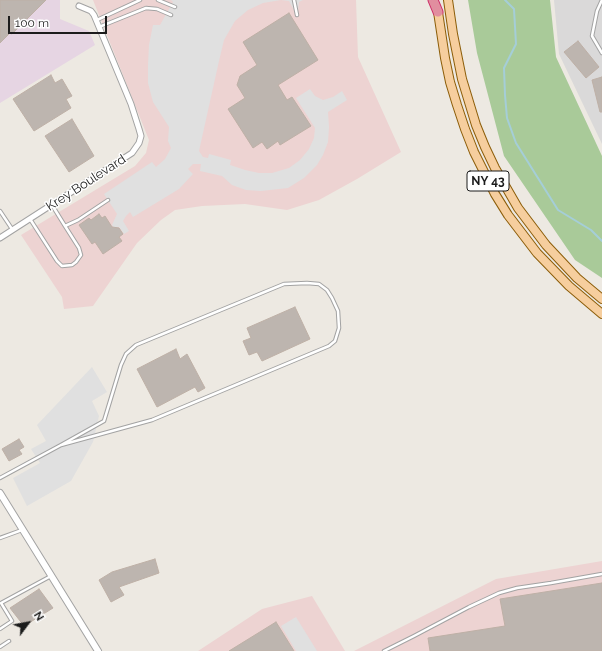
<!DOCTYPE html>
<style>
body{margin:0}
#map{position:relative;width:602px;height:651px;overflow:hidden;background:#ede9e2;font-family:Raleway,sans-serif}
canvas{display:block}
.north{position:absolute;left:8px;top:603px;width:40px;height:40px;-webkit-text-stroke:3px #fff;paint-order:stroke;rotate:58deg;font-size:11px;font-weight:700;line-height:16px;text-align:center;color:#1c1c1c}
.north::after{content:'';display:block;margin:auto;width:14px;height:18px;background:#1c1c1c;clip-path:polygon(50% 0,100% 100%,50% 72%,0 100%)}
.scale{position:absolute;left:8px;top:16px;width:99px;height:18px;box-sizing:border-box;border:2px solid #1c1c1c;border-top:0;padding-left:5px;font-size:12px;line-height:14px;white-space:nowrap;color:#1c1c1c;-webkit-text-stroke:3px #fff;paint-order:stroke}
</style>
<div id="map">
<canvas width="602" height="651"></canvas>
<div class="north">N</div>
<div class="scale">100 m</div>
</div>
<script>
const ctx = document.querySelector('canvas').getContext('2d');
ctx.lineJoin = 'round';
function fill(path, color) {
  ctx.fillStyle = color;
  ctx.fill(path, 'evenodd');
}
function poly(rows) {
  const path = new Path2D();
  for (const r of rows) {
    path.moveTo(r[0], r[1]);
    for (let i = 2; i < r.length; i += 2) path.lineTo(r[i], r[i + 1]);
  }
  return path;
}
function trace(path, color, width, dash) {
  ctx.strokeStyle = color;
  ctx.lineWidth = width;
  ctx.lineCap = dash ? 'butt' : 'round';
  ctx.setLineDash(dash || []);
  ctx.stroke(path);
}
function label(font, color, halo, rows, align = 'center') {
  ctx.font = font + ' Raleway,sans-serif';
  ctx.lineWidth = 3;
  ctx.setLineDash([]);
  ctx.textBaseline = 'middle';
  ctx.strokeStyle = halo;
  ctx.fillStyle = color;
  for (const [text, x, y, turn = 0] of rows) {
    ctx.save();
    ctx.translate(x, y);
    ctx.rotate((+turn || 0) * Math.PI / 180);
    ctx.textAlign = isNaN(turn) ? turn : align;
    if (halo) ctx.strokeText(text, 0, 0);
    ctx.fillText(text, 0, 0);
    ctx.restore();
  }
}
const residential = poly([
 [554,0,602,0,602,144,559,54]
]);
const commercial = poly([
 [93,0,356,0,358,57,401,152,357,179,319,200,287,210,245,204,202,206,175,210,161,220,137,243,93,306,64,309,62,297,21,235,135,166,146,153,149,140],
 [602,561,602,651,354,651,496,579],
 [312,596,345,651,198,651,262,609]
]);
const industrial = poly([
 [0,0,60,0,60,19,89,31,95,45,0,103]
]);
const forest = poly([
 [468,0,550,0,556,57,602,156,602,278,575,260,504,156,477,53]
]);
const parking = poly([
 [171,0,303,0,299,2,298,11,295,12,289,1,281,0,263,3,248,10,235,21,224,40,219,61,199,151,203,157,208,158,209,154,231,160,230,165,245,170,259,173,272,173,289,168,300,160,309,149,314,138,315,128,296,98,310,89,315,96,323,100,333,97,342,91,347,100,328,112,329,127,328,142,323,155,317,165,304,178,288,188,261,191,246,190,232,185,222,176,200,171,201,164,193,164,188,169,193,174,179,189,133,217,130,212,126,216,123,221,129,231,124,234,119,227,114,228,112,225,117,214,104,194,152,162,156,167,165,159,171,148,168,141,169,127,153,102,148,83,148,65,149,45,153,25,160,25,173,2],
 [92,367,107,392,92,401,99,416,93,442,71,481,27,506,13,478,40,463,31,449,46,441,37,425],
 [296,617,317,651,296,651,281,626]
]);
const stream = poly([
 [505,0,514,9,516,44,504,68,505,95,507,118,516,143,558,210,591,230,602,241]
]);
const building = poly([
 [0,0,46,0,12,34,10,33,0,43,0,0],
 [289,13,318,60,278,85,287,100,292,97,311,126,280,145,278,141,267,149,262,142,253,148,228,109,245,98,237,85,240,76,257,65,243,42,289,13],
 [578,41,599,67,586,78,564,52,578,41],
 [51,75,55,83,62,79,72,96,66,99,71,108,34,131,13,99,51,75],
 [602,77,602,112,600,112,592,80,602,77],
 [72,119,94,156,69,172,45,136,72,119],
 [99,214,102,218,105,216,112,227,119,228,123,234,119,237,122,241,103,254,95,242,92,244,79,225,89,218,91,220,99,214],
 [295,307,310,339,262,361,257,352,249,355,243,341,251,338,247,328,295,307],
 [176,349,180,359,187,354,205,388,198,392,195,387,157,407,137,369,176,349],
 [19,439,24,447,19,450,22,454,9,461,2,449,19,439],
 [155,559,159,573,119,587,124,595,111,602,99,580,112,572,155,559],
 [602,583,602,651,430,651,428,638,505,626,500,599,602,583],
 [39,589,53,608,24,626,10,608,39,589],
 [276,622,294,651,229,651,276,622]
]);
const service = poly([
 [158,0,175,7],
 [294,0,297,15],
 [602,0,597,11,592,36,602,53],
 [97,20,140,0],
 [99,27,146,8,157,9,171,15],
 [52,205,65,226,78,220,108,200],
 [0,211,12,229],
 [30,219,57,261,62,266,72,265,76,262,81,255,79,248,65,226],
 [0,478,61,445,104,421,121,365,126,354,136,345,284,284,307,283,319,284,327,290,332,298,338,311,339,328,335,341,329,346,152,420,61,445],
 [0,538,22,530],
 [0,629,12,621,1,603,51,576],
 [0,647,9,641],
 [384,651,414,636,469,607,499,593,517,588,551,583,602,574]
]);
const minor = poly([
 [0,238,132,153,139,143,141,136,139,129,131,104,94,15,91,11,79,6]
]);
const tertiary = poly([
 [0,493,98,651]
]);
const primary = poly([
 [448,0,453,34,462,79,476,125,485,147,495,168,518,208,546,245,577,278,602,299],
 [438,12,445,58,450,82,457,105,465,129,474,152,495,194,508,215,537,253,569,286,602,314]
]);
const motorway = poly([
 [433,0,438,12]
]);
const shields = [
 [488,181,42]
];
const shieldNames = [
 ["NY 43",488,181]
];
const streetNames = [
 ["Krey Boulevard",86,183,-33]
];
fill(residential, '#dad9d9');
fill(commercial, '#edd3d2');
fill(industrial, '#e6d5e3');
fill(forest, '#a9ca99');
fill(parking, '#e0e0e0');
trace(stream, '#a5ced8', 2);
fill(building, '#bdb5af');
trace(building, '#beb0a6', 1);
trace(service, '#a3a3a3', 4.5);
trace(minor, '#a3a3a3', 7);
trace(tertiary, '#a3a3a3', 8);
trace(primary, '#8c5d09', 10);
trace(motorway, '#cd2e68', 11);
trace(service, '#fff', 2.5);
trace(minor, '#fff', 5);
trace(tertiary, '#fff', 6);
trace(primary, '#f6ce9e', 8);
trace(motorway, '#e18e9f', 9);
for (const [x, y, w] of shields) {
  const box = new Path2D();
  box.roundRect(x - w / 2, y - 10, w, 20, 3);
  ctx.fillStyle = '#fff';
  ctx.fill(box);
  trace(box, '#1c1c1c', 1);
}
label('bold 12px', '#1c1c1c', null, shieldNames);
label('13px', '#1c1c1c', '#fff', streetNames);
</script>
